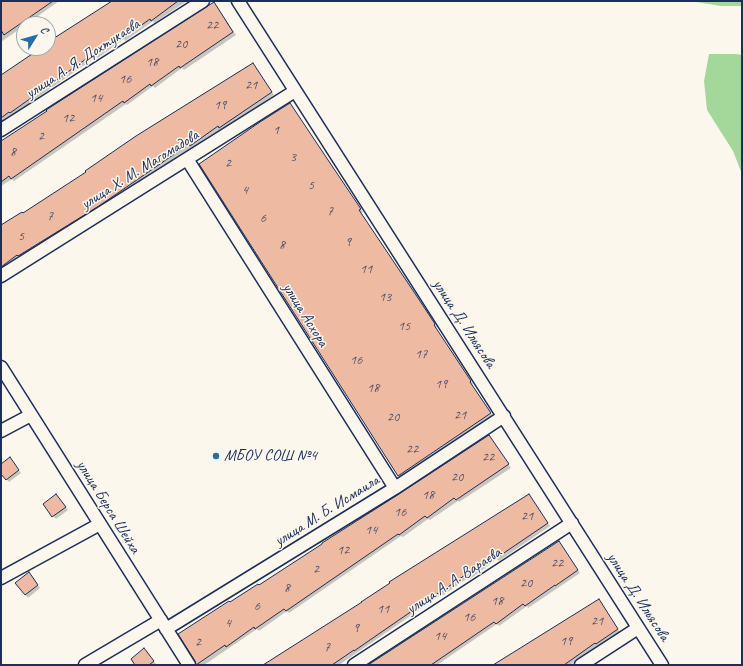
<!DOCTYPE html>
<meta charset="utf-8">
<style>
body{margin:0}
#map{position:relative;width:743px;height:666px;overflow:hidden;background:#fbf7ec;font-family:Caveat,sans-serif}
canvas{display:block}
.frame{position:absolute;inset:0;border:2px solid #1b2f5e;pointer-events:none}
.north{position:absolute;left:16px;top:16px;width:40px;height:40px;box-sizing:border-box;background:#fbf7ec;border:1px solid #a1a7b3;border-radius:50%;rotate:53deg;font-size:11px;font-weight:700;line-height:16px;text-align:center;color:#1b2f5e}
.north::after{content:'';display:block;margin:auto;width:14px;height:18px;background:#1f6fb2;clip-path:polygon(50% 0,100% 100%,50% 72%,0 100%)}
</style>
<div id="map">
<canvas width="743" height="666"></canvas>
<div class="frame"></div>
<div class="north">С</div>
</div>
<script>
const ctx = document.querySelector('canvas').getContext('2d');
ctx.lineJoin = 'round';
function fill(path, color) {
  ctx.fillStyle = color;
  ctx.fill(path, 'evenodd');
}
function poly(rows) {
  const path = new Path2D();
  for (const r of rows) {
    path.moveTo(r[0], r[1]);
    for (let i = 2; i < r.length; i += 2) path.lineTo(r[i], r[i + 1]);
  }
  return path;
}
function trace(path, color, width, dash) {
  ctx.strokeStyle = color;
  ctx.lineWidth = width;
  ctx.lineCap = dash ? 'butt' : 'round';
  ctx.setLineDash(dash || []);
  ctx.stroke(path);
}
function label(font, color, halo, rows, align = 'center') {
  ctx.font = font + ' Caveat,sans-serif';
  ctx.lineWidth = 3;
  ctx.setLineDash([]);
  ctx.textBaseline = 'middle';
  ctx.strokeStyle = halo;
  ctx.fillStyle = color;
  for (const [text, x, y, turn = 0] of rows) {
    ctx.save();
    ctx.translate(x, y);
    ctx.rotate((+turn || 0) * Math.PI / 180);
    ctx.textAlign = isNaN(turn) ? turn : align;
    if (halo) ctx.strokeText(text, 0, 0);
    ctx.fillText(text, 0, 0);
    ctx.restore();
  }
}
const green = poly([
 [690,1,742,1,742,6,721,6],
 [709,54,736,54,742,55,742,174,733,151,707,110,704,81]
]);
const shadow = poly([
 [1,1,59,1,27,24,24,24,24,26,1,42],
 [114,1,187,1,154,23,153,21,125,41,124,39,98,58,96,57,1,123,1,76,42,48,48,48,48,43],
 [217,6,236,35,184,70,182,68,155,88,153,86,127,105,126,104,14,181,12,179,1,186,1,142],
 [255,67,274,95,223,130,221,129,193,148,192,147,166,165,165,164,101,208,1,271,1,226,23,214],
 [290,104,363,212,361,213,419,299,437,327,436,328,473,384,472,385,493,416,401,478,398,476],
 [489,436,511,468,459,502,458,501,430,520,428,519,403,537,401,536,289,613,287,611,259,631,257,629,204,665,198,665,196,661,230,603,259,586],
 [12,461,21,473,9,482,1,472,1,465],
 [529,495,550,526,499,561,497,559,470,579,468,578,442,596,441,595,339,665,263,665,269,661,270,662],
 [59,498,68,510,56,519,44,505],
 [561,545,580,573,528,608,527,606,499,626,497,624,437,665,369,665],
 [32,576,40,588,28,598,17,583],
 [601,603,620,632,570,665,496,665],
 [147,653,156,664,137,665]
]);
const building = poly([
 [1,1,53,1,4,35,1,30,1,1],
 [112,1,178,1,151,21,150,19,122,39,120,37,94,56,93,54,10,113,9,112,1,118,1,75,41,48,48,48,48,42,112,1],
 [214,2,233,32,180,68,179,66,151,86,150,84,124,103,123,101,11,179,9,176,1,182,1,141,47,111,46,110,214,2],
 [253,63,272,92,219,128,218,126,190,146,189,144,99,206,18,256,17,255,1,267,1,225,22,212,23,213,86,172,85,171,136,136,253,63],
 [290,103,324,154,361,209,359,210,416,295,435,324,434,325,471,381,470,382,491,413,398,476,199,164,260,122,290,103],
 [489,435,509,464,456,500,454,498,427,518,425,516,399,535,398,534,286,611,284,609,255,629,254,627,226,647,225,645,196,665,195,661,178,634,229,601,230,602,258,584,259,585,322,544,322,543,399,494,489,435],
 [10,457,19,470,6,480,1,474,1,464,10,457],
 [56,494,66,507,52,517,43,504,56,494],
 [529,494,548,523,495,559,494,557,466,577,465,575,438,594,438,593,354,651,354,650,332,665,263,665,362,602,361,602,390,583,389,582,529,494],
 [559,541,578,570,555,586,555,585,525,606,523,604,496,624,494,622,431,665,368,665,559,541],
 [29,572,38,585,25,595,15,583,29,572],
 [599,599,618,629,596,644,595,643,564,665,493,665,599,599],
 [144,648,154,661,149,665,135,665,131,659,144,648]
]);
const minor = poly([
 [238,1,662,665],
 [1,130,203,1],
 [187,159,395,488],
 [1,276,295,91],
 [1,367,189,665],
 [1,431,31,415],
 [1,578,100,524],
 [166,629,395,488,504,416],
 [85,665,161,620],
 [354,665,572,523],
 [581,665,638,628]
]);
const markers = [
 [216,456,4,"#1f6fb2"]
];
const numberNames = [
 ["22",212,25],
 ["20",181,44],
 ["18",152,62],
 ["16",125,79],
 ["21",251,85],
 ["14",96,98],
 ["19",220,105],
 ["12",68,118],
 ["1",276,130],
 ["2",41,136],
 ["8",13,152],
 ["3",293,157],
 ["2",228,163],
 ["5",311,185],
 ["4",245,190],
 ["7",330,211],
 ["7",50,216],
 ["6",263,218],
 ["5",21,236],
 ["9",348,242],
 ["8",282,245],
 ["11",366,269],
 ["13",385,297],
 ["15",404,326],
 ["17",421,354],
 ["16",356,360],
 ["19",441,384],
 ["18",373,388],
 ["21",460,415],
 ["20",393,417],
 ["22",412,449],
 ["22",488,457],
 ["20",457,477],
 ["18",428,495],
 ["16",400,512],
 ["21",527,516],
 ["14",371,530],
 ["12",343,550],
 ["22",557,563],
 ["2",316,569],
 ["20",526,583],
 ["8",287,588],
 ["18",497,601],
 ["6",257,606],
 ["11",383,609],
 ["16",469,617],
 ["21",597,621],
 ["4",228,623],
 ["9",356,628],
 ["14",440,636],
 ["19",566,641],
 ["2",198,642],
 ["7",327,647]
];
const streetNames = [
 ["улица А. Я. Дохтукаева",83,59,-33],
 ["улица Х. М. Магомадова",140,170,-32],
 ["улица Асхора",305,315,58],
 ["улица Д. Ильясова",464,324,57],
 ["улица Берса Шейха",108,507,58],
 ["улица М. Б. Исмаила",327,511,-32],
 ["улица А. А. Вараева",454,581,-33],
 ["улица Д. Ильясова",638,597,57]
];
const poiNames = [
 ["МБОУ СОШ №4",224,456]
];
fill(green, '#a4d89b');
fill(shadow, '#0003');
fill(building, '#efbaa2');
trace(building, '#1b2f5e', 1);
trace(minor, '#1b2f5e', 15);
trace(minor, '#fbf7ec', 12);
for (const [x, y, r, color] of markers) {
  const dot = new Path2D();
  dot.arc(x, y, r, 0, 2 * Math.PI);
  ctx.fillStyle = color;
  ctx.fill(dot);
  trace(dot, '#fbf7ec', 1.5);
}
label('14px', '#50526f', null, numberNames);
label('16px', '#1b2f5e', '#fbf7ec', streetNames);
label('16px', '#1b2f5e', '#fbf7ec', poiNames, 'left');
</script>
